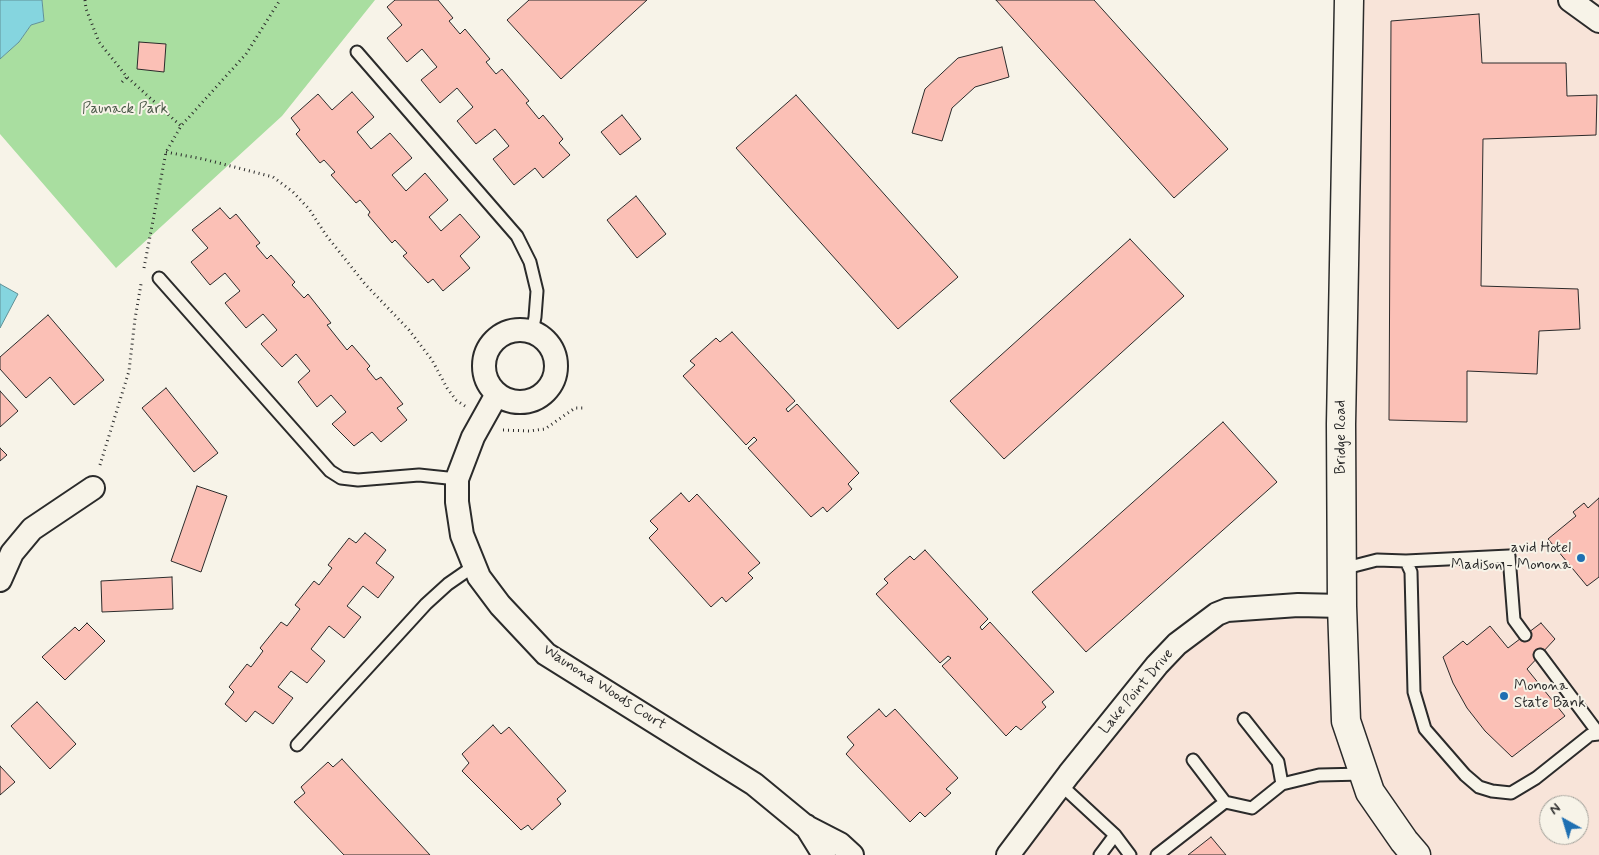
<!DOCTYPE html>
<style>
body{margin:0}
#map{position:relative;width:1599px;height:855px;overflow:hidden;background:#f7f3e8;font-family:Mynerve,sans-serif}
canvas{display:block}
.north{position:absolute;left:1539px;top:795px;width:50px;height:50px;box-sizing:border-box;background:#f7f3e8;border:1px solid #a5a39c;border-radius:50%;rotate:321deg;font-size:14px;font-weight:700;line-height:20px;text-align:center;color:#2b2b2b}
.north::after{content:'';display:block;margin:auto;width:18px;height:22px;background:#1f6fb2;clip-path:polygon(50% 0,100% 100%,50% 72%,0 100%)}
</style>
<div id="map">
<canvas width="1599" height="855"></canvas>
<div class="north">N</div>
</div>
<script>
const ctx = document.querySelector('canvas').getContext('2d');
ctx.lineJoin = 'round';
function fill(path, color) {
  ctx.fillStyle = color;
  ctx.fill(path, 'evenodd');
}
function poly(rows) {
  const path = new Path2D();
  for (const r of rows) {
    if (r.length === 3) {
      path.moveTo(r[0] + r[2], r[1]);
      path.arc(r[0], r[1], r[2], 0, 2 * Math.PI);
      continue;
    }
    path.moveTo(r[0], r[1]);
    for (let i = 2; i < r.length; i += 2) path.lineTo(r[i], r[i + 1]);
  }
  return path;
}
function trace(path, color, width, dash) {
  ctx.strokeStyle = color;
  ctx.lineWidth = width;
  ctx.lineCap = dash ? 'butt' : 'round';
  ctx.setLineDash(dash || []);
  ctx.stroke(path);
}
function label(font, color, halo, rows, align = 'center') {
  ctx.font = font + ' Mynerve,sans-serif';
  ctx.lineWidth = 4;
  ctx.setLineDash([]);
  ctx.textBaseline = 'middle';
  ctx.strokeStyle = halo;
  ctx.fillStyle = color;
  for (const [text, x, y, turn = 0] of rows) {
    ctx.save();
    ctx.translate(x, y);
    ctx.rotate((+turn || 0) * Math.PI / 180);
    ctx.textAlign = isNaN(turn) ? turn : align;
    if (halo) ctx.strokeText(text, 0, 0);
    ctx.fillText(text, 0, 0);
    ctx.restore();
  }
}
const built = poly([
 [1349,0,1599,0,1599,855,1008,855,1069,774,1217,614,1342,606],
 [1549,805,1579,805,1579,835,1549,835]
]);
const green = poly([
 [42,0,375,0,282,116,116,268,0,134,0,59,19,42,31,25,44,21]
]);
const water = poly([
 [0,0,42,0,44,21,31,25,19,42,0,59,0,0],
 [0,284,18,294,0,328,0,284]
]);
const building = poly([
 [395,0,438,0,453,18,449,21,460,34,465,29,490,59,486,62,496,74,502,69,529,101,526,103,539,119,543,115,563,139,559,143,570,155,543,178,535,168,514,185,493,159,509,146,495,129,476,144,457,121,473,107,457,88,440,103,421,80,437,67,422,49,407,62,387,38,402,25,387,7,395,0],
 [529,0,647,0,561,79,507,20,529,0],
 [996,0,1094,0,1228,149,1174,198,996,0],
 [1479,14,1482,63,1566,63,1567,96,1597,95,1596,135,1483,139,1481,286,1578,289,1580,329,1539,331,1537,374,1467,371,1467,422,1389,420,1391,21,1479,14],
 [139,42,166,44,164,72,137,69,139,42],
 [1002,47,1009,77,975,87,952,108,942,141,912,133,925,89,958,58,1002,47],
 [352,92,374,117,357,132,371,149,390,133,412,158,392,175,406,191,425,173,448,200,429,217,441,231,460,214,480,237,460,256,470,268,443,291,433,279,428,283,403,256,407,253,395,240,392,243,368,215,370,212,360,200,356,203,331,175,335,172,324,160,320,163,296,134,300,130,291,118,318,94,332,110,352,92],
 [796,95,958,277,898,329,736,148,796,95],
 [622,115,641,139,620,155,601,132,622,115],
 [636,196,666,234,637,258,607,220,636,196],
 [220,208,230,219,236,214,260,243,256,246,267,259,271,255,295,282,292,285,304,298,308,294,331,323,327,325,347,350,352,345,370,366,367,369,376,380,381,377,403,404,397,408,407,420,381,442,372,432,354,446,332,424,346,412,331,395,317,407,298,382,310,371,296,354,282,367,261,344,277,330,263,314,246,328,225,303,240,291,225,273,210,285,191,262,208,248,192,230,220,208],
 [1130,239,1184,296,1004,459,950,401,1130,239],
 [48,315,104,380,74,405,50,377,26,398,0,369,0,357,48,315],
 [732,332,795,401,786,409,788,412,797,404,859,473,848,484,852,489,827,512,823,507,811,517,748,448,757,440,754,437,746,445,683,376,695,365,690,361,716,338,720,342,732,332],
 [166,388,218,453,194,472,142,408,166,388],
 [0,391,18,411,0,427,0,391],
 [1223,422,1277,482,1086,652,1032,592,1223,422],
 [0,448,7,455,0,461,0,448],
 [197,486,227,496,201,572,171,561,197,486],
 [681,493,689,502,697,494,760,563,748,573,753,578,726,602,722,597,711,607,649,538,658,529,650,521,681,493],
 [1599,498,1599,577,1587,586,1548,539,1576,516,1573,512,1584,503,1588,508,1599,498],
 [365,533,386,550,376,563,394,577,378,598,363,586,347,606,361,617,344,638,329,626,311,649,325,661,307,683,291,671,278,687,293,698,273,724,255,711,246,722,225,704,234,692,229,687,247,664,251,667,263,651,260,648,281,622,287,626,300,609,295,605,314,581,319,585,332,568,328,565,349,538,356,543,365,533],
 [925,550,988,619,980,627,982,630,990,622,1054,692,1042,702,1046,707,1021,730,1016,726,1006,736,942,666,951,658,948,656,940,663,876,594,888,583,884,579,910,556,914,560,925,550],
 [172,577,173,609,102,612,101,581,172,577],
 [87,623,105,641,65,680,42,657,75,627,79,631,87,623],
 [1541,623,1555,639,1527,669,1565,716,1512,757,1485,731,1467,708,1453,683,1443,657,1463,641,1467,645,1490,626,1508,648,1541,623],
 [37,702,76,744,50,769,11,726,37,702],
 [879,709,886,717,895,709,958,778,946,789,951,793,925,817,920,812,910,822,846,754,854,745,847,737,879,709],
 [493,725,501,734,509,727,566,791,557,799,561,804,532,830,528,825,521,830,462,771,469,763,462,754,493,725],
 [342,759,430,855,344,855,294,802,305,793,301,787,328,762,333,767,342,759],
 [0,766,15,782,0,795,0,766],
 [1211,837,1226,855,1188,855,1211,837]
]);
const path = poly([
 [85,0,86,9,99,42,127,77,181,126],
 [122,82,127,77],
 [166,152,203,159,273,177,293,192,309,209,326,235,365,284,409,330,432,360,447,388,456,400,465,406],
 [144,268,166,152,181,126,246,54,280,0],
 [503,430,529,431,545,429,575,408,583,408],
 [100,465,129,371,135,319,141,284]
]);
const lane = poly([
 [357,52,517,236,530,262,537,291,535,317,532,332],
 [159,278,330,471,341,478,358,480,419,475,457,479],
 [1406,561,1509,556,1514,620,1525,635],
 [1342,569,1377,560,1406,561,1411,572,1414,692,1425,729,1465,775,1479,787,1492,791,1511,793,1536,778,1590,735,1599,734],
 [1540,655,1599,734],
 [1244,719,1278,762,1282,784],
 [297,745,426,604,448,584,474,566],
 [1193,760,1225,802,1252,808,1282,784,1319,775,1364,774],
 [1061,785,1115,835,1130,855],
 [1100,855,1115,835],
 [1157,855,1225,802]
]);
const street = poly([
 [1570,0,1599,21],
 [520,366,36],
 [497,394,473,437,457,479,457,502,462,535,479,577,500,605,546,654,754,784,805,826,840,844,852,855],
 [0,580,12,553,32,529,93,488],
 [806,826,824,855],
 [1008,855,1069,774,1157,665,1177,644,1217,614,1227,610,1298,605,1342,606]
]);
const secondary = poly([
 [1349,0,1341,424,1342,606,1346,721,1370,792,1404,841,1416,855]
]);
const markers = [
 [1581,558,5,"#1f6fb2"],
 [1504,696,5,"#1f6fb2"]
];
const parkNames = [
 ["Paunack Park",125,110]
];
const streetNames = [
 ["Bridge Road",1342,437,-90],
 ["Waunona Woods Court",604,688,33],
 ["Lake Point Drive",1137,692,-50]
];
const poiNames = [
 ["avid Hotel",1571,549],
 ["Madison - Monona",1571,566],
 ["Monona",1514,687,"left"],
 ["State Bank",1514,704,"left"]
];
fill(built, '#f8e4d9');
fill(green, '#a9dea0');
fill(water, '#85d5df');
trace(water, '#619197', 1);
fill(building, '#fbc0b6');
trace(building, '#2b2b2b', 1);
trace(lane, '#2b2b2b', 15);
trace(street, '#2b2b2b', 26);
trace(secondary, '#2b2b2b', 31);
trace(path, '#2b2b2b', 3, [1, 4]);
trace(lane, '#f7f3e8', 11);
trace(street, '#f7f3e8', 22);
trace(secondary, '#f7f3e8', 28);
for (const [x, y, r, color] of markers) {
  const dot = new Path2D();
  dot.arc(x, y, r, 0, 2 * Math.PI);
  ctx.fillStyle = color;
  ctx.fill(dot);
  trace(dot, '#f7f3e8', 2);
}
label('15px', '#4a5848', '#f7f3e8', parkNames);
label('15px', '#2b2b2b', '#f7f3e8', streetNames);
label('15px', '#2b2b2b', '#f7f3e8', poiNames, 'right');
</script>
